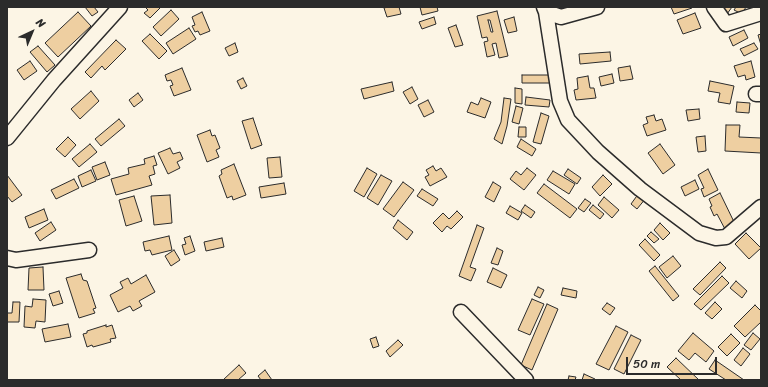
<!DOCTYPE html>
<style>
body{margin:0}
#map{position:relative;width:768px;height:387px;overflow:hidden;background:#fcf5e5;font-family:Sriracha,sans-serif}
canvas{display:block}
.frame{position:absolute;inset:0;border:8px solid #2b2b2b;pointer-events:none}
.north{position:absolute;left:12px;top:12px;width:40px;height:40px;-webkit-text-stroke:3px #fcf5e5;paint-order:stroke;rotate:44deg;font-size:11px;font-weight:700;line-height:16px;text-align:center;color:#2b2b2b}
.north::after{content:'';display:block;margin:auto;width:14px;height:18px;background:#2b2b2b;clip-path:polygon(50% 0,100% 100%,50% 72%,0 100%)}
.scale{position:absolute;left:626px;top:357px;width:91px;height:18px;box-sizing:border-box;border:2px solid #2b2b2b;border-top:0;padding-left:5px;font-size:12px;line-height:14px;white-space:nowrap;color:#2b2b2b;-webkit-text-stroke:3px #fcf5e5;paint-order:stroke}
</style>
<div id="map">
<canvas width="768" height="387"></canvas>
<div class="frame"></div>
<div class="north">N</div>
<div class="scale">50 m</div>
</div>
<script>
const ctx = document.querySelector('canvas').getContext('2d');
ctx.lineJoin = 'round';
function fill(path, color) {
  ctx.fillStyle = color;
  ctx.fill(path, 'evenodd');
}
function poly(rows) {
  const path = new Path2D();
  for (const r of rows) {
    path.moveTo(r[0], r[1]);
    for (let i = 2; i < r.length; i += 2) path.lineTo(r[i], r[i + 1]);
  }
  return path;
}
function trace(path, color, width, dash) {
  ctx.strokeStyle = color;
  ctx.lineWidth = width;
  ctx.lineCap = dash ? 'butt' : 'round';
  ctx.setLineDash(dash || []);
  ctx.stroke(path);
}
const building = poly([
 [85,7,94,7,98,12,92,16,85,7],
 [145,7,161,7,150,18,144,13,148,10,145,7],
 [388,7,399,7,401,14,387,17,384,8,388,7],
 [420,7,437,7,438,11,422,15,420,7],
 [671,7,691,7,692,8,674,14,671,7],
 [725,7,732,7,727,14,723,11,725,7],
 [736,7,746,7,742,14,734,10,736,7],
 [171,10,179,19,161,36,153,27,171,10],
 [497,11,508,56,499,58,496,43,492,44,495,55,487,57,484,42,488,41,487,37,482,38,477,16,497,11],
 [488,20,490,20,493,32,491,32,488,20],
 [78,12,91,26,58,57,45,43,78,12],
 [202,12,210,31,200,35,198,31,195,32,192,26,195,25,192,17,202,12],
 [695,13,701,28,683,34,677,20,695,13],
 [434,17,436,24,422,29,419,22,434,17],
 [514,17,517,31,508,33,504,20,514,17],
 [456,25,463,45,455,47,448,28,456,25],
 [189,28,196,39,173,54,166,43,189,28],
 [744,30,748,38,733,46,729,37,744,30],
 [150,34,167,51,159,59,142,41,150,34],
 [761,34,761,45,758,35,761,34],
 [116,40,126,49,105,70,102,66,91,78,85,72,116,40],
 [235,43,238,52,229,56,225,48,235,43],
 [754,43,758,49,744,56,740,49,754,43],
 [38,46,55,65,47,72,30,52,38,46],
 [610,52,611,61,580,64,579,54,610,52],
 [30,61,37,71,24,80,17,70,30,61],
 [751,61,755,77,746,80,745,75,738,77,734,66,751,61],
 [630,66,633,79,620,81,618,68,630,66],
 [182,68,191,90,174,96,170,86,173,85,171,80,167,81,165,75,182,68],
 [612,74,614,83,601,86,599,77,612,74],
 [522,75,550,75,550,83,522,83,522,75],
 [588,76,590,88,594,88,596,98,576,100,574,90,578,89,577,78,588,76],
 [243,78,247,86,241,89,237,81,243,78],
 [710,81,734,86,730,104,718,102,720,93,708,91,710,81],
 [392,82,394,91,364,99,361,89,392,82],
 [412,87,418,99,410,104,403,92,412,87],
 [515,88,522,89,522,104,515,103,515,88],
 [91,91,99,101,80,119,71,109,91,91],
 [138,93,143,100,134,107,129,100,138,93],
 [526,97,550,100,549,107,525,105,526,97],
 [481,98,491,102,485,118,467,112,471,102,478,105,481,98],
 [504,98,511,99,507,126,502,144,494,139,501,122,504,98],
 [428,100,434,112,424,117,418,105,428,100],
 [737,102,750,103,749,113,736,112,737,102],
 [516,106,523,108,519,124,512,122,516,106],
 [699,109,700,119,688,121,686,110,699,109],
 [541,113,549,116,541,144,533,142,541,113],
 [654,115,656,121,662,119,666,130,647,136,643,125,648,123,646,117,654,115],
 [253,118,262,145,251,149,242,121,253,118],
 [119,119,125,126,101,146,95,139,119,119],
 [726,125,740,125,739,137,761,138,761,153,725,151,726,125],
 [519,127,526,127,526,137,518,137,519,127],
 [210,130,212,136,215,135,220,148,216,150,219,157,207,162,197,135,210,130],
 [705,136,706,151,698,152,696,137,705,136],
 [68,137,76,145,65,157,56,149,68,137],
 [521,139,536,149,532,156,517,147,521,139],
 [90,144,97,152,79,167,72,159,90,144],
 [660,144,675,165,663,174,648,153,660,144],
 [170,148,173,154,180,152,183,159,177,162,180,168,168,174,158,153,170,148],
 [154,156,157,165,153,166,155,174,149,176,152,185,116,195,111,179,129,174,128,168,145,164,144,159,154,156],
 [280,157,282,177,269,178,267,158,280,157],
 [105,162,110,175,97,180,92,167,105,162],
 [234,164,246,195,233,200,232,196,227,198,219,176,222,174,221,170,234,164],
 [433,166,436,171,441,168,447,177,430,186,425,177,429,175,426,170,433,166],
 [367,168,377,174,364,197,354,191,367,168],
 [527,168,536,175,524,190,510,179,516,171,521,175,527,168],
 [568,169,581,178,577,184,564,175,568,169],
 [708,169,718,190,704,197,701,189,704,188,698,175,708,169],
 [91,170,96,181,82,187,78,176,91,170],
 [553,171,575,184,569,194,547,180,553,171],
 [7,175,22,195,12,202,7,196,7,175],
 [381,175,392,181,378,205,367,198,381,175],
 [603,175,612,184,600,196,592,187,603,175],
 [74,179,79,188,56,199,51,190,74,179],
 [695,180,699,189,685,196,681,187,695,180],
 [403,182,414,190,394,217,383,209,403,182],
 [493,182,501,187,494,202,485,197,493,182],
 [284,183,286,194,261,198,259,187,284,183],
 [544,184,577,209,570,218,537,193,544,184],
 [422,189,438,199,433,206,417,196,422,189],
 [639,193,646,198,637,209,631,204,639,193],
 [720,193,736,226,726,231,717,214,714,216,710,207,712,206,709,199,720,193],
 [170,195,172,223,154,225,151,196,170,195],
 [134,196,142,221,126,226,119,200,134,196],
 [604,197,619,210,612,218,598,205,604,197],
 [585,199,591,203,584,212,578,208,585,199],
 [525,205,535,212,531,218,521,211,525,205],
 [593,205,604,214,600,219,589,210,593,205],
 [510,206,522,213,518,220,506,213,510,206],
 [44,209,48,220,29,228,25,217,44,209],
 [457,211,463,217,451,229,447,226,442,232,433,223,443,213,449,219,457,211],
 [398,220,413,232,407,240,393,228,398,220],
 [51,222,56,230,40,241,35,233,51,222],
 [660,223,670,233,663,240,654,230,660,223],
 [477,225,484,228,470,267,476,269,471,281,459,276,477,225],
 [651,232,659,239,654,243,647,236,651,232],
 [746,233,761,248,749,259,735,244,746,233],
 [169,236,172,250,152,255,150,250,145,251,143,242,169,236],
 [190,236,195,251,185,255,182,245,186,244,184,238,190,236],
 [222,238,224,247,206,251,204,242,222,238],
 [645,239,660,255,654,261,639,245,645,239],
 [497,248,503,251,498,265,491,263,497,248],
 [174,250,180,260,171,266,165,256,174,250],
 [673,256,681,266,667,278,659,267,673,256],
 [720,262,726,268,700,295,693,289,720,262],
 [655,266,679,296,673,301,649,271,655,266],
 [43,267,44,290,28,290,29,268,43,267],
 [493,268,507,275,501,288,487,282,493,268],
 [81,274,83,280,87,281,96,308,93,309,95,313,79,318,66,278,81,274],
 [146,275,155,292,139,301,142,306,133,311,130,306,118,312,110,295,123,288,120,282,128,278,131,284,146,275],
 [722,276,729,283,701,310,694,304,722,276],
 [736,281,747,291,742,298,730,288,736,281],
 [538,287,544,290,540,298,534,295,538,287],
 [563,288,577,291,576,298,561,295,563,288],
 [59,291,63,303,53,306,49,294,59,291],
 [33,299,46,300,45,322,36,321,35,328,24,327,25,306,32,307,33,299],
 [532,299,544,304,530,335,518,330,532,299],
 [13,302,20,302,19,322,7,322,7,313,12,313,13,302],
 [715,302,722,309,712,319,705,313,715,302],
 [607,303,615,308,610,315,602,309,607,303],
 [547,304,558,309,532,370,521,365,547,304],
 [755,305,761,311,761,322,745,337,734,326,755,305],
 [68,324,71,337,45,342,42,329,68,324],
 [106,325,106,327,112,325,116,338,110,339,111,342,93,347,92,345,87,347,83,334,87,333,87,331,106,325],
 [616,326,628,332,609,370,596,364,616,326],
 [693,333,714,351,706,362,695,353,689,360,678,351,693,333],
 [753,333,760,339,751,350,744,345,753,333],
 [731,334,740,343,727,356,718,347,731,334],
 [631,335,641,340,624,374,614,369,631,335],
 [376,337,379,346,373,348,370,339,376,337],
 [398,340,403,345,390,357,386,351,398,340],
 [743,348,750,354,741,366,734,360,743,348],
 [676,358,699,380,681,380,667,367,676,358],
 [715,360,744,380,726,380,709,369,715,360],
 [239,365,246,373,238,380,223,380,239,365],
 [265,370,272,380,261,380,258,376,265,370],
 [584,374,595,379,595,380,582,380,584,374],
 [569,376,576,377,575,380,568,380,569,376]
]);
const minor = poly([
 [544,7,546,12,561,17,597,7],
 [714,7,726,24,761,13],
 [546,12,560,101,568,120,598,152,640,189,699,233,716,238,726,237,761,207],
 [756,94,761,94],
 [7,138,54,80,120,7],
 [7,258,16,260,89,250],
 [461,312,526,380]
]);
fill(building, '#eecfa1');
trace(building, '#2b2b2b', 1);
trace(minor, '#2b2b2b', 17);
trace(minor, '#fcf5e5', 14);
</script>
